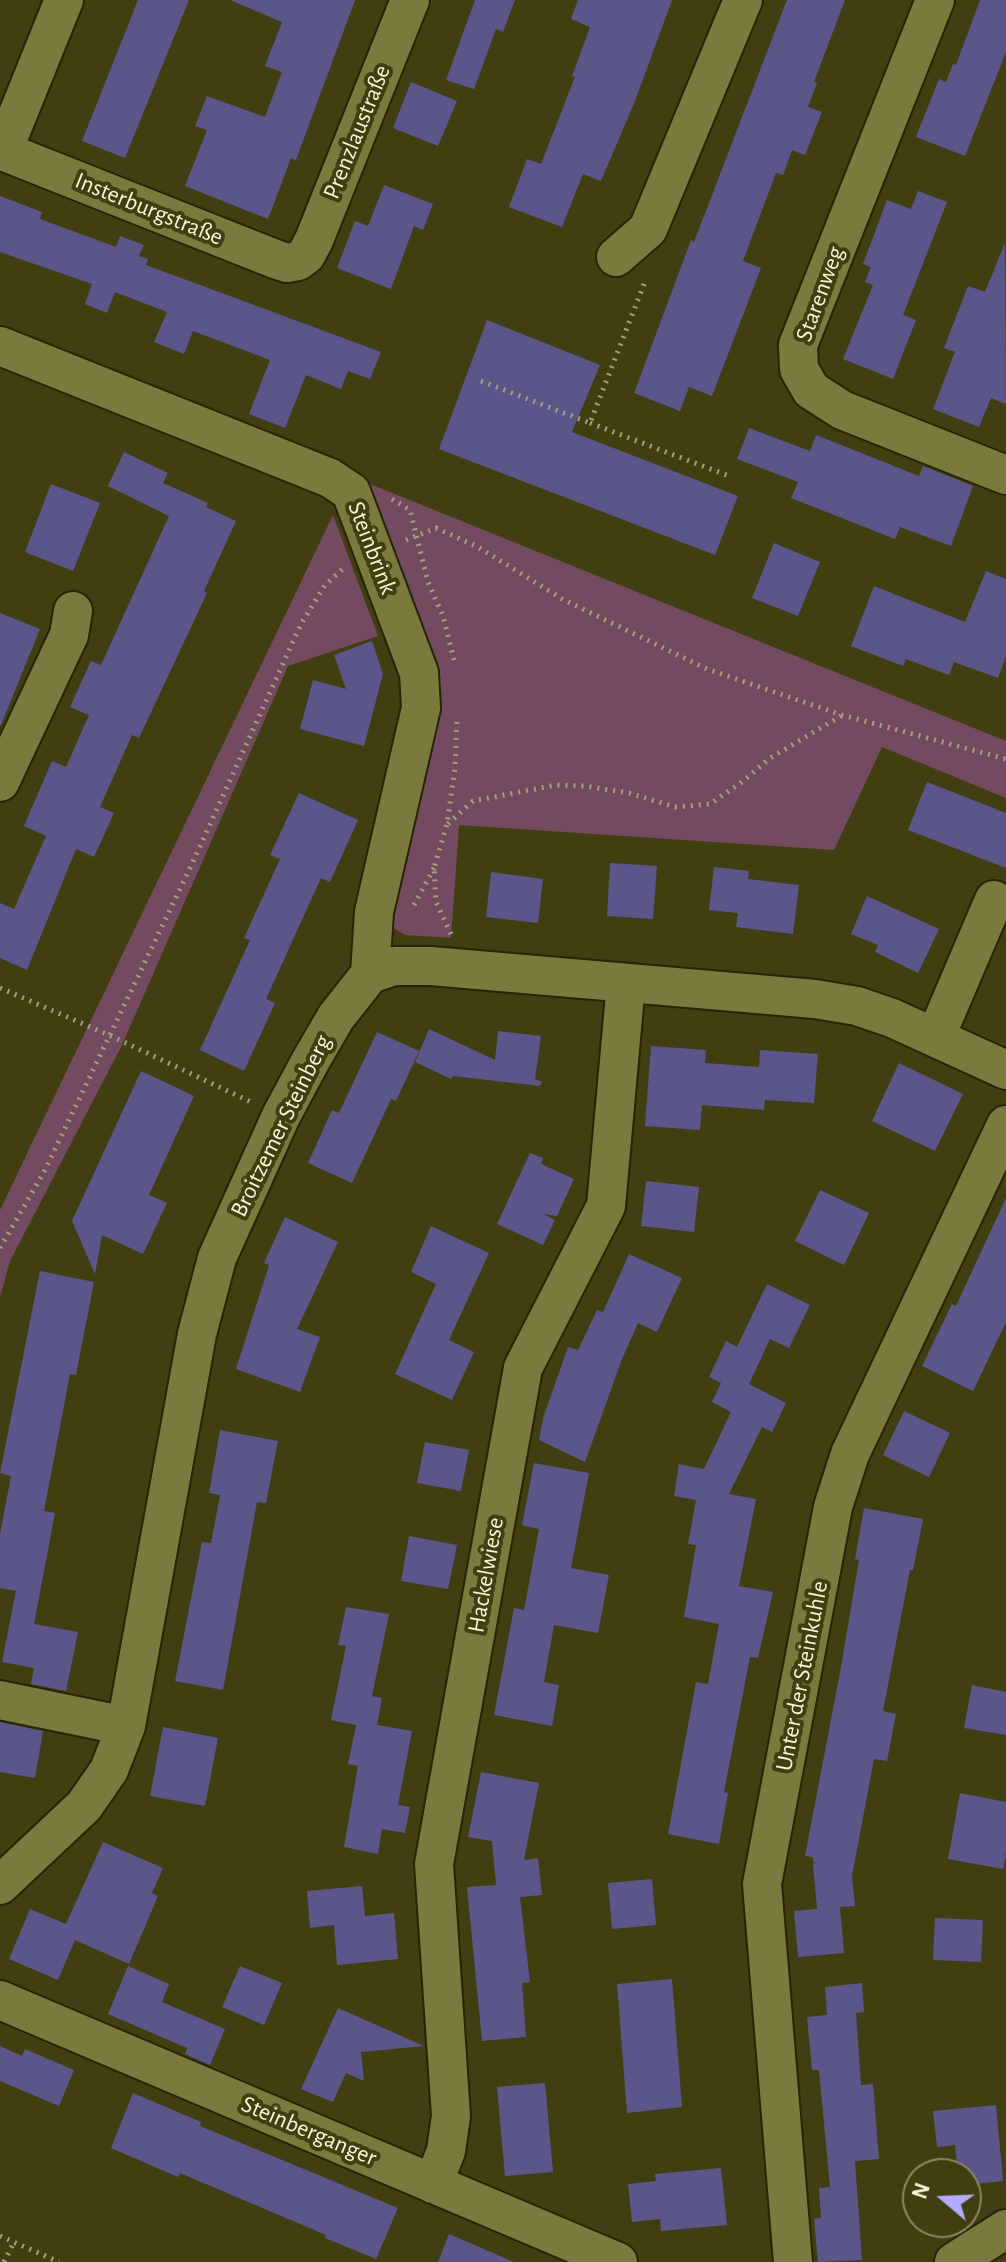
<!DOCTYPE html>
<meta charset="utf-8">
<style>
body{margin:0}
#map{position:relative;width:1006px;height:2262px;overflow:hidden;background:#413f11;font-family:"Alegreya Sans",sans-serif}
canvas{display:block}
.north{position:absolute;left:902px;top:2158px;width:80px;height:80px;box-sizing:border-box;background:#413f11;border:2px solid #898860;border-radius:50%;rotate:289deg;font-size:22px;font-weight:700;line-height:32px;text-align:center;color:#f6f6d7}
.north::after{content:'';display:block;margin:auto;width:28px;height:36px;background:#b3adf9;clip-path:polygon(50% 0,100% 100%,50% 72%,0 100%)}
</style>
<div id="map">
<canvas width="1006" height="2262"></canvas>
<div class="north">N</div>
</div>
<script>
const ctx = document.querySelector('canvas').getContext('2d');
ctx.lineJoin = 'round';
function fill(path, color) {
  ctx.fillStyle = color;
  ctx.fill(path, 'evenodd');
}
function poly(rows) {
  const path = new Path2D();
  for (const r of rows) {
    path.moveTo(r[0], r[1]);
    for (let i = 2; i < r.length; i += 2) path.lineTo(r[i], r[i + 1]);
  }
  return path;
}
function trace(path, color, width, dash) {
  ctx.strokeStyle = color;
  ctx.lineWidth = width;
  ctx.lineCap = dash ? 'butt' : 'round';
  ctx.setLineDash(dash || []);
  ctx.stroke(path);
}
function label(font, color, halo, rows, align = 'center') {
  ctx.font = font + ' "Alegreya Sans",sans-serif';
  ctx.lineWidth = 8;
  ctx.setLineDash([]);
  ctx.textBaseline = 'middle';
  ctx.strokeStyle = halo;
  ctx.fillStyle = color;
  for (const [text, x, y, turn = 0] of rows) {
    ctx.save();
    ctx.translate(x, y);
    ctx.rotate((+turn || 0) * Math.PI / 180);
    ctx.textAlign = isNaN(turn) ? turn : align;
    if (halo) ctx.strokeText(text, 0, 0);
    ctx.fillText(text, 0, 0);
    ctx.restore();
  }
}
const green = poly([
 [360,480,1006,741,1006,798,882,747,834,850,459,825,451,938,405,935,395,929,390,919,434,706],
 [333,515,378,636,288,666,122,1045,10,1261,0,1297,0,1210]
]);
const building = poly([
 [138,0,189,0,125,158,82,141],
 [230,0,355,0,296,160,291,158,268,219,185,186,207,130,195,126,207,96,265,117,282,72,265,66,282,22],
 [475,0,515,0,503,32,496,29,474,89,446,80],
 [578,0,672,0,635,101,601,181,583,174,562,227,509,207,527,159,541,164,575,77,572,76,590,27,571,19],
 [787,0,845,0,814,82,817,83,808,107,822,112,805,155,792,150,783,175,776,173,743,261,761,268,712,396,689,387,680,411,634,393,691,240,694,242],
 [980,0,1006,0,1006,52,965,156,916,137,939,79,946,82,953,64,956,65],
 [411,82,457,101,438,146,393,128],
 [384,185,433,204,423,230,414,226,391,289,337,268,355,221,368,226],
 [918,191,947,202,903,315,916,320,893,379,843,359,873,285,865,282,871,267,863,264,887,200,911,209],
 [0,196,42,212,40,219,116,247,120,236,144,245,139,256,148,259,146,265,381,352,370,379,348,371,341,389,306,375,285,428,249,414,270,360,193,331,184,354,154,342,167,312,115,292,107,313,85,304,92,284,0,252],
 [1005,243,1006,404,991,398,979,427,933,409,955,352,944,348,968,286,985,292],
 [487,320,600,365,572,432,738,496,715,555,439,449],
 [749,428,810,451,816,435,919,476,923,466,973,486,951,546,900,527,895,539,791,498,798,482,737,459],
 [124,452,168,473,163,483,208,503,206,507,236,521,204,591,207,593,139,738,132,735,100,807,114,813,94,857,76,849,27,970,0,958,0,903,14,909,46,836,24,826,52,761,66,767,89,715,70,707,91,661,101,665,169,516,108,486],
 [51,484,100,503,73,571,25,552],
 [774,543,820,562,798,616,752,598],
 [986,571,1006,579,1006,656,998,678,954,662,949,675,906,659,903,666,851,646,874,586,965,622],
 [0,613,40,629,1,725,0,725],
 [372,641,383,674,364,746,300,729,313,680,346,689,334,655],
 [927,782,1006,813,1006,868,908,830],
 [299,793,358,820,330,882,321,878,266,999,275,1003,244,1071,200,1050,250,940,244,938,280,859,270,855],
 [610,863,657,866,653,919,607,916],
 [714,867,749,871,748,879,799,885,793,934,736,927,738,913,709,910],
 [491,872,543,879,538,923,486,917],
 [867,896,939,929,918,973,875,952,878,945,851,934],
 [429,1029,495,1060,498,1031,541,1036,535,1079,542,1082,540,1086,453,1076,451,1079,415,1062],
 [377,1032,419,1051,396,1101,391,1099,352,1183,308,1163,332,1110,339,1113],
 [651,1046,706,1050,705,1063,759,1067,760,1050,818,1054,814,1103,765,1100,764,1110,702,1105,700,1130,645,1126],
 [899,1063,963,1094,935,1151,872,1121],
 [141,1071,194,1096,149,1195,167,1203,143,1254,102,1235,95,1274,72,1221],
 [530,1153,543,1158,541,1164,574,1179,557,1216,543,1214,555,1220,543,1245,497,1224],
 [646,1181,699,1187,694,1232,641,1226],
 [820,1190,869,1213,844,1265,795,1241],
 [1006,1198,1006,1322,973,1391,922,1366,952,1304,956,1306],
 [285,1217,338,1242,297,1329,320,1337,300,1392,236,1369,269,1265,264,1263],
 [431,1226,489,1253,449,1340,474,1352,452,1400,395,1374,436,1284,411,1272],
 [629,1254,682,1278,657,1332,638,1323,622,1359,585,1462,539,1440,543,1418,568,1347,578,1350,597,1310,603,1312],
 [40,1271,94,1282,76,1375,70,1374,44,1511,55,1513,34,1624,78,1632,66,1691,31,1684,34,1668,2,1662,16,1591,0,1588,0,1534,11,1476,0,1473],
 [767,1284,810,1305,789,1348,770,1339,749,1384,786,1403,772,1432,762,1427,729,1494,756,1499,739,1586,773,1592,758,1658,750,1657,724,1792,728,1793,719,1844,668,1834,696,1682,708,1684,719,1624,684,1617,696,1545,688,1544,696,1500,674,1496,679,1464,704,1469,731,1412,712,1402,721,1383,709,1377,726,1341,737,1347],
 [904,1411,950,1433,929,1477,883,1455],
 [220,1430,278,1441,266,1503,257,1502,223,1690,175,1681,202,1542,211,1543,220,1495,209,1493],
 [425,1442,469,1450,461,1491,417,1483],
 [534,1463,589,1473,571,1568,609,1575,598,1633,554,1625,544,1682,559,1685,552,1726,494,1715,514,1608,524,1610,539,1529,522,1525],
 [864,1508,923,1519,913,1570,910,1570,883,1711,896,1714,887,1761,874,1759,852,1876,855,1906,840,1907,844,1953,798,1957,794,1911,817,1909,813,1864,816,1862,813,1862,813,1857,805,1856,841,1667,859,1560,855,1559],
 [409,1536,457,1545,448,1589,401,1581],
 [346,1607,389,1614,372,1696,382,1698,377,1725,412,1731,398,1805,410,1807,405,1833,382,1829,378,1854,344,1847,358,1766,348,1764,356,1725,331,1720,346,1646,338,1645],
 [972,1685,1006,1692,1006,1735,964,1728],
 [0,1722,43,1731,35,1778,0,1772],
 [163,1727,218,1738,205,1806,150,1796],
 [481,1772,539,1783,524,1860,538,1858,542,1895,520,1897,530,1982,522,1983,526,2037,482,2041,467,1887,496,1885,492,1841,468,1837],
 [960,1793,1006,1802,1006,1854,1003,1869,948,1859],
 [103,1842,163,1868,152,1893,158,1896,129,1964,75,1940,58,1980,9,1959,30,1909,66,1924],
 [652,1879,656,1925,612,1929,608,1883],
 [362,1886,365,1916,394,1913,398,1959,337,1965,334,1925,310,1928,307,1891],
 [935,1918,983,1920,981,1962,933,1960],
 [128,1966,169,1984,162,2002,225,2029,210,2065,185,2054,187,2048,108,2014],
 [240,1966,282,1983,264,2025,222,2007],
 [672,1979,682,2107,627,2113,617,1984],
 [862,1983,864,2012,856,2013,861,2085,873,2084,879,2159,855,2161,862,2260,818,2262,814,2219,821,2218,819,2188,830,2187,819,2070,812,2070,807,2017,827,2015,825,1987],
 [338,2008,424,2046,361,2052,364,2081,346,2073,333,2102,301,2089],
 [0,2046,22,2056,25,2049,74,2070,59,2106,0,2081],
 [545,2083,553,2172,505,2176,497,2087],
 [133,2093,201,2122,200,2126,398,2208,376,2259,325,2238,326,2235,180,2173,178,2177,111,2148],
 [996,2105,1003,2181,966,2185,966,2174,958,2174,955,2145,937,2147,933,2111],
 [721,2168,727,2225,661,2231,660,2219,632,2222,628,2184,656,2181,655,2174],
 [449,2234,514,2262,438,2262]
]);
const path = poly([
 [481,381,590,423,646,279],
 [590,423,729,476],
 [392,499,410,510,428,582,443,616,454,660],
 [406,540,436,528,478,547,562,599,707,669,842,715,1006,759],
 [448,824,473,801,556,785,584,786,629,793,675,807,710,804,742,782,770,758,841,716],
 [414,905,434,868],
 [451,934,436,902,434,868,447,824,455,768,457,718],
 [0,988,109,1035,251,1102],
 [0,1248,45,1170,191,866,301,624,325,585,343,569],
 [0,2236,59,2262],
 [4,2262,14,2242]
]);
const minor = poly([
 [935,0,798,345,799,369,811,390,842,410,1006,475],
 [0,150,275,259,287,263,298,261,306,255,314,240,410,0],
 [3,151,64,0],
 [616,257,648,229,743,0],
 [0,346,330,478,351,492,419,673,421,708,374,912,370,974],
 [0,782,69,635,73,611],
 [936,1036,994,900],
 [0,1700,126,1726],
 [0,1885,84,1806,109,1770,126,1726,197,1334,217,1258,281,1116,311,1060,336,1017,370,974,394,966,431,966,815,999,857,1006,892,1018,1006,1070],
 [0,2000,618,2262],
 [433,2184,446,2151,451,2116,434,1864,523,1368,606,1206,626,983],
 [793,2262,762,1884,833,1507,850,1454,1006,1125],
 [954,2262,1006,2229]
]);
const streetNames = [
 ["Prenzlaustraße",357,132,-68],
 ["Insterburgstraße",149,209,22],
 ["Starenweg",820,294,-70],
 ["Steinbrink",372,548,69],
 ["Broitzemer Steinberg",281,1126,-64],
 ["Hackelwiese",486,1575,-80],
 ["Unter der Steinkuhle",802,1676,-79],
 ["Steinberganger",309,2131,23]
];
fill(green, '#744a60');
fill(building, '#5b568a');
trace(minor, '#272505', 42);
trace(path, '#a2a17b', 5, [2, 6]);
trace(minor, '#7b7a3e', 38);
label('24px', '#f6f6d7', '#413f11', streetNames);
</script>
